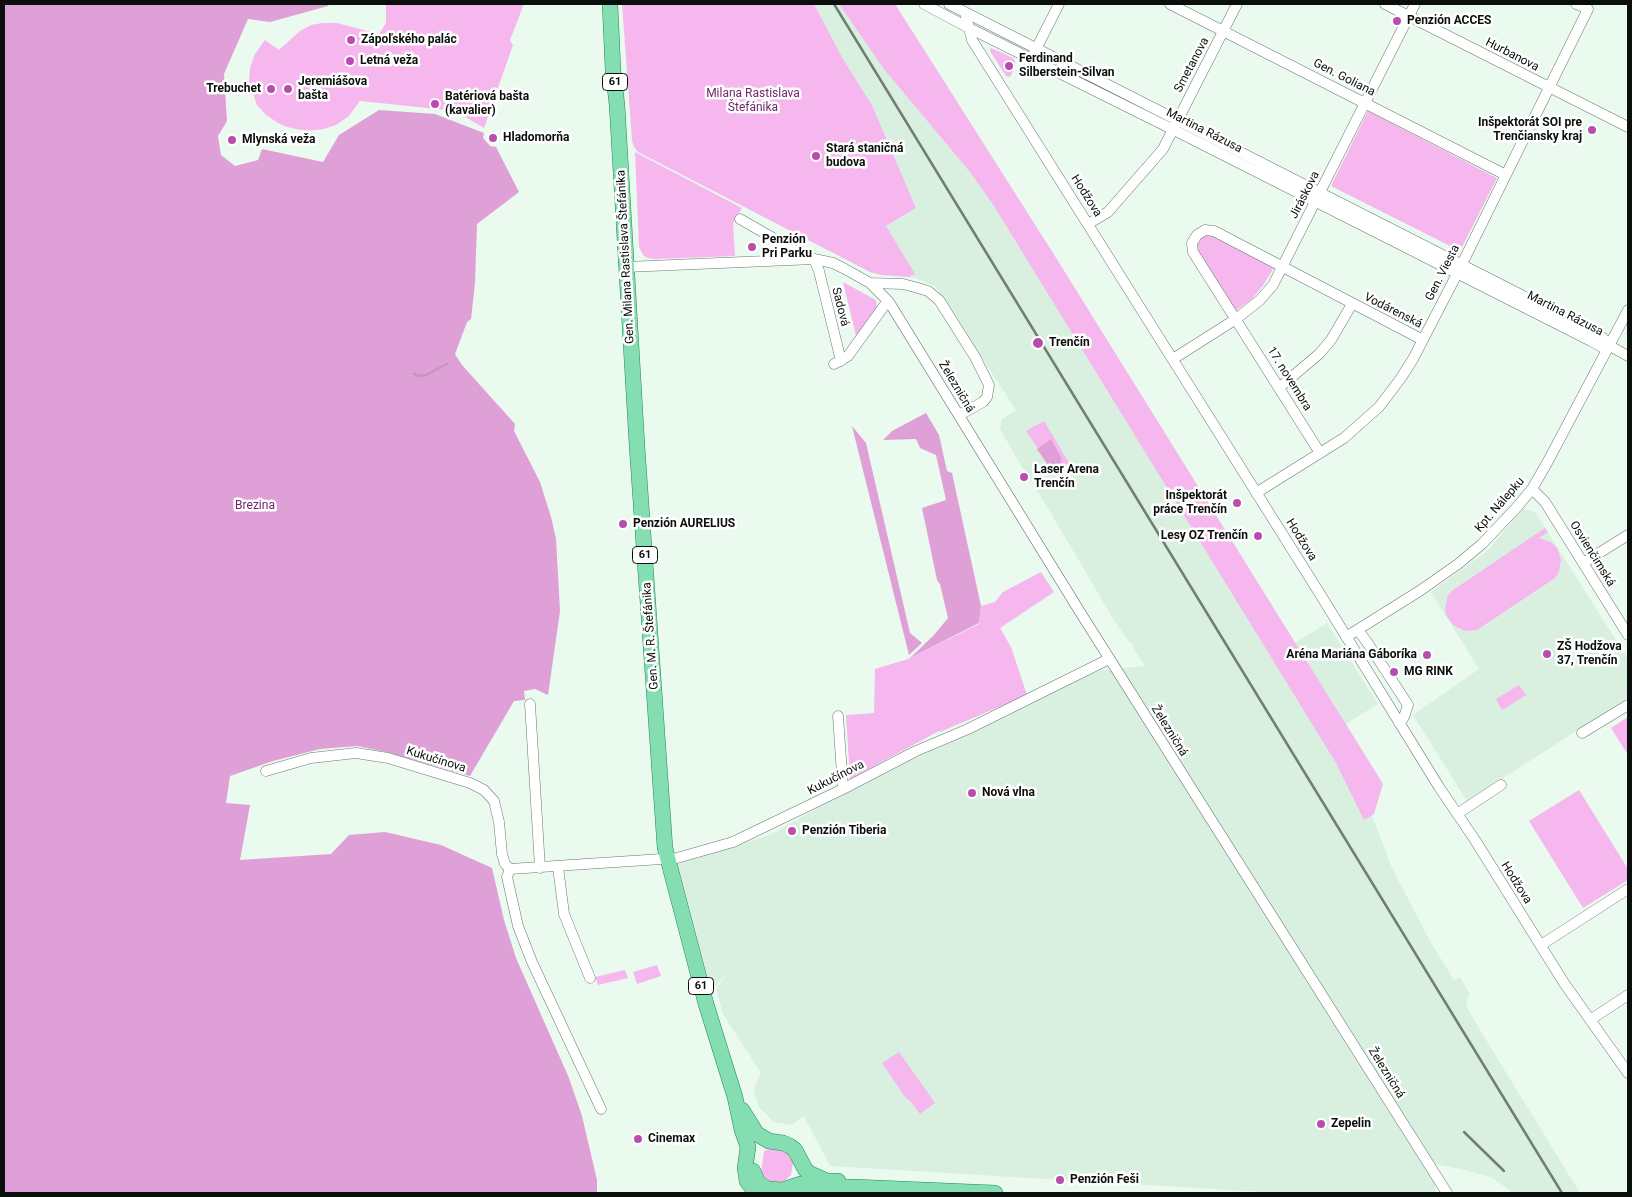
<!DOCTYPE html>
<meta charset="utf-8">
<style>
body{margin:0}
#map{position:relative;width:1632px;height:1197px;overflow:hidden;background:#eafaef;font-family:Roboto,sans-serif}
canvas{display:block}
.frame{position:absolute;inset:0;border:5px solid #0a0f0b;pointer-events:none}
</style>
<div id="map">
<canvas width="1632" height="1197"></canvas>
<div class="frame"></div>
</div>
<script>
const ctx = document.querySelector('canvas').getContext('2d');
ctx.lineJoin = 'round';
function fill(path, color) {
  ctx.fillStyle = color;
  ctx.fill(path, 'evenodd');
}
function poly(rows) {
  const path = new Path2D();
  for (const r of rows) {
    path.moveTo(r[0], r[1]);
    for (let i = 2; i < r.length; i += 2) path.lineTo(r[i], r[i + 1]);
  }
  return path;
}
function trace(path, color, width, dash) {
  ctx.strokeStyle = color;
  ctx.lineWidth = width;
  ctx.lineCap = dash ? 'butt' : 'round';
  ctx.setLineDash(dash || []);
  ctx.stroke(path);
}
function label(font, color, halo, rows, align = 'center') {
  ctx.font = font + ' Roboto,sans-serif';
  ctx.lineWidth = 5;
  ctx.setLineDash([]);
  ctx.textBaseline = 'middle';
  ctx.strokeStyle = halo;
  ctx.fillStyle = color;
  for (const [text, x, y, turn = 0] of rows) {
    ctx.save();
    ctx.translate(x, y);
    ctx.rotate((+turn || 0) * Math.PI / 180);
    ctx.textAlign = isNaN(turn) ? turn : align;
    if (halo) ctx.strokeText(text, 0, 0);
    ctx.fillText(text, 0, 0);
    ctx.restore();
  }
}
const built = poly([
 [814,4,895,4,1058,261,1295,643,1327,623,1378,704,1346,724,1383,784,1371,813,1392,868,1430,941,1454,980,1460,977,1470,994,1466,1005,1477,1025,1580,1193,1513,1193,1493,1178,1465,1170,1434,1164,1436,1193,1280,1193,830,1166,804,1116,791,1125,774,1122,759,1107,754,1093,755,1085,761,1073,723,1014,716,988,731,970,711,991,678,864,772,834,902,760,1096,671,1145,666,1132,647,1133,646,1130,642,1129,642,1115,622,1049,510,1024,469,1023,469,1000,429,1002,419,1016,410,935,286,914,278,890,274,886,226,916,208,872,105,843,59],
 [1523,509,1535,512,1628,659,1628,698,1467,801,1413,715,1479,669,1431,592,1488,550]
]);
const green = poly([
 [388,4,524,4,510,40,513,45,484,128,462,115,447,110,360,101,349,116,336,125,324,129,306,131,287,127,278,123,266,115,257,105,249,83,250,68,255,54,265,40,279,50,300,31,311,25,322,23,337,23,379,34,386,23,386,5],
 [622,4,814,4,843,59,872,105,916,208,886,226,915,274,909,277,881,275,870,272,638,152,634,147,632,140],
 [839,4,895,4,1058,261,1383,784,1374,814,1364,820,1336,763,994,206,970,172,884,69],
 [991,48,1013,58,1015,61,1014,69,1010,77,1006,76,990,51],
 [1368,111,1497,178,1460,251,1331,186],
 [635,152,742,208,733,223,735,256,655,259,648,258,643,255,639,247],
 [1209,233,1275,266,1264,284,1253,298,1234,312,1198,255,1196,241],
 [843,282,876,300,877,307,859,335,856,336],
 [1044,421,1069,463,1055,473,1026,431],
 [1545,528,1548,532,1539,538,1551,542,1557,548,1561,560,1559,572,1555,578,1477,630,1465,631,1453,625,1446,615,1445,608,1448,595,1453,590],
 [1041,572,1054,592,1000,628,1011,647,1027,695,940,732,939,731,850,779,846,715,874,713,875,669,908,659,979,624,981,606,995,602,1003,592],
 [1519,685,1526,695,1502,710,1496,699],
 [1628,717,1628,755,1611,728],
 [1579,790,1628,869,1628,880,1583,908,1529,821],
 [657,965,661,976,637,984,633,972],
 [625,970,628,978,598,985,595,977],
 [899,1052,935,1103,920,1114,911,1102,905,1097,882,1063],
 [770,1149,776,1149,787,1153,793,1163,791,1175,783,1182,772,1183,767,1181,761,1173,764,1151]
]);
const forest = poly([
 [4,4,329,4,328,6,270,22,248,19,224,74,227,121,218,136,221,155,235,166,258,160,262,149,323,162,339,135,379,110,435,114,484,133,483,138,490,146,496,147,519,192,477,224,475,283,471,319,467,322,455,354,462,365,515,424,514,431,540,482,551,517,556,539,560,611,548,695,535,689,524,691,525,700,514,701,470,776,386,752,357,746,320,749,273,761,230,776,226,803,250,805,240,860,331,854,349,835,385,832,441,845,492,868,504,920,516,958,569,1078,582,1116,597,1180,597,1193,4,1193],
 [926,413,939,435,947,471,952,473,981,606,979,623,910,658,934,635,948,618,940,584,937,580,922,508,946,500,936,455,920,448,916,439,883,440,892,431],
 [852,426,866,443,910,633,922,643,909,655],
 [1051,439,1061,457,1062,469,1059,474,1052,471,1037,449]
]);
const stream = poly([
 [414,374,420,376,426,375,447,364]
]);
const street = poly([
 [924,4,971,29,1182,134,1591,341,1602,347,1610,346],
 [949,4,1596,333,1603,338,1610,346,1628,356],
 [1170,4,1506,175],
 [1385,4,1628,127],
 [965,12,972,40,1320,594,1439,787,1475,840,1564,983,1628,1073],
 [1034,53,1059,4],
 [740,219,808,258],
 [1088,224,1108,212,1163,149,1237,4],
 [814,259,819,271,841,361],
 [626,267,814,259,833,263,845,269,870,283,889,302,1080,612,1447,1193],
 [870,283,903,284,918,288,928,291,939,300,975,357,989,385,987,397,983,402,959,415],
 [1173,359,1236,319,1260,300,1273,285,1415,4],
 [834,364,848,356,884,306,889,302],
 [1280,387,1319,354,1331,340,1352,304],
 [1320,453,1193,252,1192,243,1197,235,1205,230,1214,231,1423,340],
 [1532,489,1545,502,1628,635],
 [1256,493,1344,438,1379,407,1401,378,1413,359,1457,274,1588,9,1576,4],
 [1583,563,1628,535],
 [1358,630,1369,645,1408,705,1404,717,1399,723],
 [1346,637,1421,590,1458,564,1482,544,1517,507,1532,489,1547,463,1628,310],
 [530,704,540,868],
 [838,716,843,789],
 [1582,733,1628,705],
 [266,771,311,758,356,753,388,758,470,783,484,790,494,801,499,822,502,854,505,864,510,869,677,858,733,842,843,789,916,751,968,729,1109,659],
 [1457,814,1501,785],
 [558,867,564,914,590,978],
 [510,869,507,877,518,926,532,962,601,1109],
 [1541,945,1628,889],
 [1590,1020,1628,995]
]);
const primary = poly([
 [610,4,613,70,617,105,637,446,665,848,706,1004,735,1097,742,1130,748,1147,745,1168,747,1181,756,1193],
 [742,1110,757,1134,769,1141,783,1143,790,1146,795,1150,805,1169,809,1173,827,1181,838,1181],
 [753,1171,758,1183,768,1189,782,1190,800,1184,807,1184],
 [796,1193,807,1190,854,1187,995,1193]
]);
const rail = poly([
 [834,4,1562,1193],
 [1464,1132,1504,1171]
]);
const markers = [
 [1397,21,5,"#b84daf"],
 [351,40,5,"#b84daf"],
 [350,61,5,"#b84daf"],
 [1009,66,5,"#b84daf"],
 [271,89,5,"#b84daf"],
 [288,89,5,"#b84daf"],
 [435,104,5,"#b84daf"],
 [1592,130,5,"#b84daf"],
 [493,138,5,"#b84daf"],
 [232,140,5,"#b84daf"],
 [816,156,5,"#b84daf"],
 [752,247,5,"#b84daf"],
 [1038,343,6,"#b84daf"],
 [1024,477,5,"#b84daf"],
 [1237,503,5,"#b84daf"],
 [623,524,5,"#b84daf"],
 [1258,536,5,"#b84daf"],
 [1547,654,5,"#b84daf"],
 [1427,655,5,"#b84daf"],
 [1394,672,5,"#b84daf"],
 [972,793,5,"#b84daf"],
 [792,831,5,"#b84daf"],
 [1321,1124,5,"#b84daf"],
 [638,1139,5,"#b84daf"],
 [1060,1180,5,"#b84daf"]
];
const shields = [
 [615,82,25],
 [645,555,25],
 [701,986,25]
];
const shieldNames = [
 ["61",615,82],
 ["61",645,555],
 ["61",701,986]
];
const poiNames = [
 ["Penzión ACCES",1407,21],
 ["Zápoľského palác",361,40],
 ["Ferdinand",1019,59],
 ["Silberstein-Silvan",1019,73],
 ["Letná veža",360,61],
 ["Jeremiášova",298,82],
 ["bašta",298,96],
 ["Trebuchet",261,89,"right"],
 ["Batériová bašta",445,97],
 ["(kavalier)",445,111],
 ["Inšpektorát SOI pre",1582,123,"right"],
 ["Trenčiansky kraj",1582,137,"right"],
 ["Hladomorňa",503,138],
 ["Mlynská veža",242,140],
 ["Stará staničná",826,149],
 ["budova",826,163],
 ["Penzión",762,240],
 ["Pri Parku",762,254],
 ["Trenčín",1049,343],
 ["Laser Arena",1034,470],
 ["Trenčín",1034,484],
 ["Inšpektorát",1227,496,"right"],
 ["práce Trenčín",1227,510,"right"],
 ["Penzión AURELIUS",633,524],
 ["Lesy OZ Trenčín",1248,536,"right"],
 ["ZŠ Hodžova",1557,647],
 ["37, Trenčín",1557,661],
 ["Aréna Mariána Gáboríka",1417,655,"right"],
 ["MG RINK",1404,672],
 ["Nová vlna",982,793],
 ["Penzión Tiberia",802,831],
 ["Zepelin",1331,1124],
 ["Cinemax",648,1139],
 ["Penzión Feši",1070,1180]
];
const streetNames = [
 ["Hurbanova",1512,55,27],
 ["Smetanova",1192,65,-62],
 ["Gen. Goliana",1344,78,27],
 ["Martina Rázusa",1204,131,27],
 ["Jiráskova",1305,195,-63],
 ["Hodžova",1086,196,58],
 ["Gen. Milana Rastislava Štefánika",626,257,-93],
 ["Gen. Viesta",1443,273,-63],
 ["Sadová",840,307,76],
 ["Vodárenská",1393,311,27],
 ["Martina Rázusa",1565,314,27],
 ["17. novembra",1289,379,58],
 ["Železničná",956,387,59],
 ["Kpt. Nálepku",1500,505,-49],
 ["Hodžova",1301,540,58],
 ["Osvienčimská",1592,554,58],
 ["Gen. M. R. Štefánika",651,636,-94],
 ["Železničná",1169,731,58],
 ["Kukučínova",436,760,17],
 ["Kukučínova",836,778,-27],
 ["Hodžova",1516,883,58],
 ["Železničná",1386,1073,58]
];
const parkNames = [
 ["Milana Rastislava",753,94],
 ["Štefánika",753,108],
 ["Brezina",255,506]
];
fill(built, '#d9f0e1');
fill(green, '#f6b7ee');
fill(forest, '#dea0d6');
trace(stream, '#cd90c5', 2.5);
trace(street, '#69776e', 11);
trace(primary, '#248756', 16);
trace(street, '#fff', 10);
trace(primary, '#84deb2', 15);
trace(rail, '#737d75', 2.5);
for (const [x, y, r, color] of markers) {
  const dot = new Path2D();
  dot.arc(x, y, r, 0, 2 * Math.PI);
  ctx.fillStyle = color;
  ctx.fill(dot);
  trace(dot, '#fff', 2);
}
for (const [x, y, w] of shields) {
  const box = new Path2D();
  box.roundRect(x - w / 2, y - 8.5, w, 17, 4);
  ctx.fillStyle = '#fff';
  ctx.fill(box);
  trace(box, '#0a0f0b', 1);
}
label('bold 11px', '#0a0f0b', null, shieldNames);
label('bold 12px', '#0a0f0b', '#fff', poiNames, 'left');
label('12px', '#0a0f0b', '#fff', streetNames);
label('12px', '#6f2769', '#fff', parkNames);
</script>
